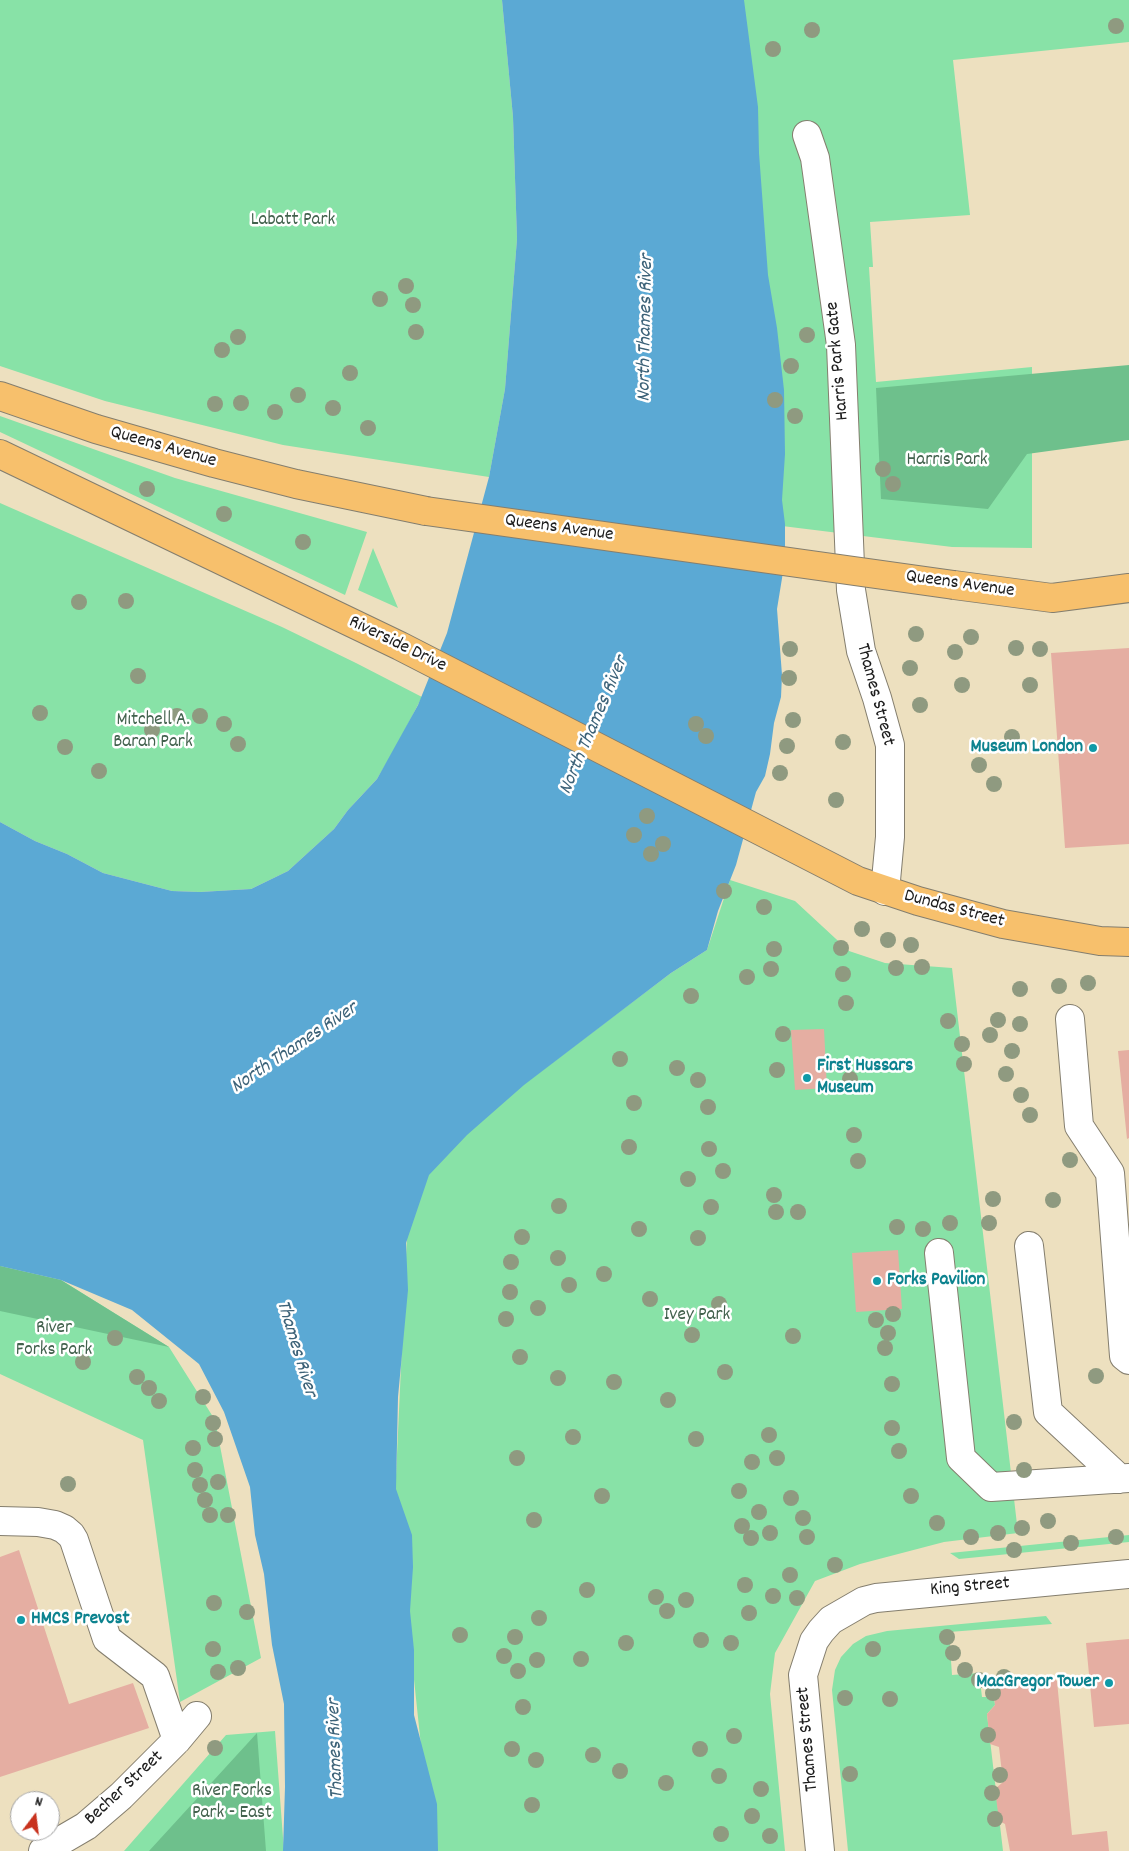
<!DOCTYPE html>
<style>
body{margin:0}
#map{position:relative;width:1129px;height:1851px;overflow:hidden;background:#ede0bf;font-family:Dekko,sans-serif}
canvas{display:block}
.north{position:absolute;left:10px;top:1791px;width:50px;height:50px;box-sizing:border-box;background:#fff;border:1px solid #a4a4a4;border-radius:50%;rotate:15deg;font-size:14px;font-weight:700;line-height:20px;text-align:center;color:#1c1c1c}
.north::after{content:'';display:block;margin:auto;width:18px;height:22px;background:#c8321e;clip-path:polygon(50% 0,100% 100%,50% 72%,0 100%)}
</style>
<div id="map">
<canvas width="1129" height="1851"></canvas>
<div class="north">N</div>
</div>
<script>
const ctx = document.querySelector('canvas').getContext('2d');
ctx.lineJoin = 'round';
function fill(path, color) {
  ctx.fillStyle = color;
  ctx.fill(path, 'evenodd');
}
function poly(rows) {
  const path = new Path2D();
  for (const r of rows) {
    path.moveTo(r[0], r[1]);
    for (let i = 2; i < r.length; i += 2) path.lineTo(r[i], r[i + 1]);
  }
  return path;
}
function trace(path, color, width, dash) {
  ctx.strokeStyle = color;
  ctx.lineWidth = width;
  ctx.lineCap = dash ? 'butt' : 'round';
  ctx.setLineDash(dash || []);
  ctx.stroke(path);
}
function label(font, color, halo, rows, align = 'center') {
  ctx.font = font + ' Dekko,sans-serif';
  ctx.lineWidth = 5;
  ctx.setLineDash([]);
  ctx.textBaseline = 'middle';
  ctx.strokeStyle = halo;
  ctx.fillStyle = color;
  for (const [text, x, y, turn = 0] of rows) {
    ctx.save();
    ctx.translate(x, y);
    ctx.rotate((+turn || 0) * Math.PI / 180);
    ctx.textAlign = isNaN(turn) ? turn : align;
    if (halo) ctx.strokeText(text, 0, 0);
    ctx.fillText(text, 0, 0);
    ctx.restore();
  }
}
const green = poly([
 [0,0,502,0,513,117,517,239,505,389,489,477,283,445,105,401,0,366],
 [729,0,1129,0,1129,42,953,60,970,215,870,222,873,267,869,267,876,382,1032,367,1032,548,952,547,774,525],
 [0,416,175,478,367,532,345,595,0,432],
 [0,503,282,627,356,663,422,697,397,745,377,779,348,810,334,829,288,871,251,889,200,892,172,891,103,873,67,854,35,841,0,822],
 [373,548,398,608,358,590],
 [730,880,795,901,849,951,885,963,952,968,1018,1533,944,1542,860,1564,815,1581,775,1653,770,1694,785,1851,432,1851,395,1498,410,1170,671,973,707,950],
 [0,1266,61,1280,169,1347,215,1420,261,1658,180,1702,143,1440,0,1374],
 [1129,1535,1129,1542,959,1559,950,1553],
 [1046,1616,1052,1624,949,1632,952,1675,979,1673,982,1697,994,1697,995,1705,987,1714,1003,1851,848,1851,832,1690,835,1670,841,1657,853,1644,866,1636,887,1631],
 [275,1731,284,1851,124,1851,226,1735]
]);
const forest = poly([
 [1129,365,1129,440,1027,454,988,509,881,499,876,388],
 [0,1266,61,1280,169,1347,0,1311],
 [257,1733,266,1851,149,1851]
]);
const water = poly([
 [502,0,744,0,758,107,759,153,768,275,777,328,784,390,785,454,782,500,785,524,785,560,777,609,782,675,781,697,774,723,770,754,765,776,756,792,736,865,718,911,707,950,671,973,524,1085,467,1135,429,1175,406,1243,408,1290,398,1397,396,1489,412,1535,413,1567,410,1611,414,1650,414,1715,437,1804,438,1851,283,1851,285,1787,284,1704,272,1645,264,1574,255,1535,250,1487,224,1412,199,1364,132,1310,61,1280,0,1266,0,822,35,841,67,854,103,873,172,891,200,892,251,889,288,871,300,860,334,829,348,810,377,779,418,705,447,633,489,477,505,389,517,239,513,117]
]);
const building = poly([
 [1129,648,1129,844,1065,848,1051,653],
 [824,1029,827,1088,795,1090,791,1030],
 [1129,1050,1129,1138,1127,1139,1118,1051],
 [898,1250,902,1309,856,1312,852,1253],
 [19,1550,69,1704,133,1683,149,1728,0,1777,0,1557],
 [1129,1639,1129,1724,1094,1727,1086,1643],
 [1051,1677,1057,1681,1072,1835,1107,1831,1109,1851,1010,1851,1005,1824,999,1821,995,1789,1003,1782,999,1747,990,1744,987,1714,995,1705,994,1696,998,1690,997,1681]
]);
const minor = poly([
 [807,135,815,158,841,345,851,590,861,651,877,698,890,745,890,837,885,891],
 [1070,1019,1079,1126,1110,1173,1124,1356,1129,1360],
 [1029,1246,1048,1412,1120,1479],
 [939,1253,961,1458,991,1487,1129,1478],
 [0,1521,38,1522,55,1525,64,1529,71,1535,74,1540,107,1639,155,1676,177,1740],
 [43,1851,86,1826,121,1796,177,1740,197,1716],
 [820,1851,803,1675,814,1641,821,1631,831,1620,864,1601,876,1598,1129,1574]
]);
const major = poly([
 [0,396,96,429,214,463,296,484,426,511],
 [0,454,400,646,858,881,918,901,1003,924,1100,941,1129,942],
 [954,585,1052,598,1129,588]
]);
const majorBridge = poly([
 [426,511,954,585]
]);
const trees = [
 [1116,26],
 [812,30],
 [773,49],
 [406,286],
 [380,299],
 [413,305],
 [416,332],
 [807,335],
 [238,337],
 [222,350],
 [791,366],
 [350,373],
 [298,395],
 [775,400],
 [241,403],
 [215,404],
 [333,408],
 [275,412],
 [795,416],
 [368,428],
 [883,469],
 [893,484],
 [147,489],
 [224,514],
 [303,542],
 [126,601],
 [79,602],
 [916,634],
 [971,637],
 [1016,648],
 [790,649],
 [1040,649],
 [955,652],
 [910,668],
 [138,676],
 [789,678],
 [962,685],
 [1030,685],
 [920,705],
 [40,713],
 [177,716],
 [200,716],
 [793,720],
 [224,724],
 [696,724],
 [152,730],
 [706,736],
 [1012,737],
 [843,742],
 [238,744],
 [787,746],
 [65,747],
 [979,765],
 [99,771],
 [780,773],
 [994,784],
 [836,800],
 [647,816],
 [634,835],
 [663,844],
 [651,854],
 [724,891],
 [764,907],
 [862,929],
 [888,940],
 [911,945],
 [841,948],
 [774,949],
 [922,967],
 [896,968],
 [771,969],
 [843,974],
 [747,977],
 [1088,983],
 [1059,986],
 [1020,989],
 [691,996],
 [846,1003],
 [998,1020],
 [948,1021],
 [1020,1024],
 [783,1034],
 [990,1035],
 [962,1044],
 [1012,1051],
 [620,1059],
 [964,1064],
 [677,1068],
 [777,1070],
 [1006,1074],
 [850,1079],
 [698,1080],
 [1021,1095],
 [634,1103],
 [708,1107],
 [1030,1115],
 [854,1135],
 [629,1147],
 [709,1149],
 [1070,1160],
 [858,1161],
 [723,1171],
 [688,1179],
 [774,1195],
 [993,1199],
 [1053,1200],
 [559,1206],
 [711,1207],
 [776,1212],
 [798,1212],
 [950,1223],
 [989,1223],
 [897,1227],
 [639,1229],
 [923,1229],
 [522,1237],
 [698,1238],
 [558,1258],
 [511,1262],
 [604,1274],
 [569,1285],
 [510,1292],
 [650,1299],
 [719,1304],
 [538,1308],
 [893,1314],
 [506,1319],
 [876,1320],
 [888,1333],
 [692,1335],
 [793,1336],
 [115,1338],
 [885,1348],
 [520,1357],
 [83,1362],
 [725,1372],
 [1096,1376],
 [137,1377],
 [558,1378],
 [614,1382],
 [892,1384],
 [149,1388],
 [203,1397],
 [668,1400],
 [159,1401],
 [1014,1422],
 [213,1423],
 [892,1428],
 [769,1435],
 [573,1437],
 [215,1439],
 [696,1439],
 [193,1448],
 [899,1451],
 [517,1458],
 [777,1458],
 [752,1462],
 [195,1470],
 [1024,1470],
 [218,1482],
 [68,1484],
 [200,1485],
 [739,1491],
 [602,1496],
 [911,1496],
 [791,1498],
 [205,1500],
 [759,1512],
 [210,1515],
 [228,1515],
 [803,1518],
 [534,1520],
 [1048,1521],
 [937,1523],
 [742,1526],
 [1022,1528],
 [770,1533],
 [998,1533],
 [807,1537],
 [971,1537],
 [1116,1537],
 [751,1538],
 [1071,1543],
 [1014,1550],
 [835,1565],
 [790,1575],
 [745,1585],
 [587,1590],
 [773,1596],
 [656,1597],
 [797,1598],
 [686,1600],
 [214,1603],
 [667,1611],
 [247,1612],
 [749,1613],
 [539,1618],
 [460,1635],
 [515,1637],
 [947,1637],
 [701,1640],
 [626,1643],
 [731,1643],
 [213,1649],
 [873,1649],
 [953,1653],
 [504,1656],
 [581,1659],
 [537,1660],
 [238,1668],
 [965,1670],
 [518,1671],
 [218,1672],
 [1004,1677],
 [979,1680],
 [993,1693],
 [845,1698],
 [890,1699],
 [523,1707],
 [988,1735],
 [734,1736],
 [215,1748],
 [512,1749],
 [700,1749],
 [593,1755],
 [536,1760],
 [620,1771],
 [850,1774],
 [1000,1775],
 [719,1776],
 [666,1783],
 [761,1789],
 [992,1793],
 [532,1805],
 [752,1816],
 [995,1819],
 [721,1834],
 [770,1836]
];
const markers = [
 [1093,748,5,"#0f9aa8"],
 [807,1078,5,"#0f9aa8"],
 [877,1281,5,"#0f9aa8"],
 [21,1620,5,"#0f9aa8"],
 [1109,1683,5,"#0f9aa8"]
];
const parkNames = [
 ["Labatt Park",293,221],
 ["Harris Park",947,461],
 ["Mitchell A.",153,721],
 ["Baran Park",153,743],
 ["Ivey Park",697,1316],
 ["River",54,1329],
 ["Forks Park",54,1351],
 ["River Forks",232,1792],
 ["Park - East",232,1814]
];
const streetNames = [
 ["Harris Park Gate",839,361,-95],
 ["Queens Avenue",163,448,16],
 ["Queens Avenue",559,529,8],
 ["Queens Avenue",960,585,8],
 ["Riverside Drive",397,645,26],
 ["Thames Street",874,695,75],
 ["Dundas Street",954,910,15],
 ["King Street",970,1588,-5],
 ["Thames Street",809,1739,-95],
 ["Becher Street",125,1789,-43]
];
const cultureNames = [
 ["Museum London",1083,748,"right"],
 ["First Hussars",817,1067],
 ["Museum",817,1089],
 ["Forks Pavilion",887,1281],
 ["HMCS Prevost",31,1620],
 ["MacGregor Tower",1099,1683,"right"]
];
const waterNames = [
 ["North Thames River",647,328,-89],
 ["North Thames River",595,726,-67],
 ["North Thames River",295,1049,-34],
 ["Thames River",295,1349,73],
 ["Thames River",337,1749,-92]
];
fill(green, '#88e2a7');
fill(forest, '#6ec08c');
fill(water, '#5ba9d4');
fill(building, '#e5aea2');
trace(minor, '#847e6e', 30);
trace(major, '#847e6e', 30);
trace(minor, '#fff', 28);
trace(major, '#f7c06c', 28);
trace(majorBridge, '#847e6e', 30, []);
trace(majorBridge, '#f7c06c', 28);
ctx.fillStyle = '#8f9a80';
for (const [x, y] of trees) {
  ctx.beginPath();
  ctx.arc(x, y, 8, 0, 2 * Math.PI);
  ctx.fill();
}
for (const [x, y, r, color] of markers) {
  const dot = new Path2D();
  dot.arc(x, y, r, 0, 2 * Math.PI);
  ctx.fillStyle = color;
  ctx.fill(dot);
  trace(dot, '#fff', 2);
}
label('19px', '#42614d', '#fff', parkNames);
label('19px', '#1c1c1c', '#fff', streetNames);
label('bold 19px', '#0d838f', '#fff', cultureNames, 'left');
label('italic 20px', '#3c6278', '#fff', waterNames);
</script>
